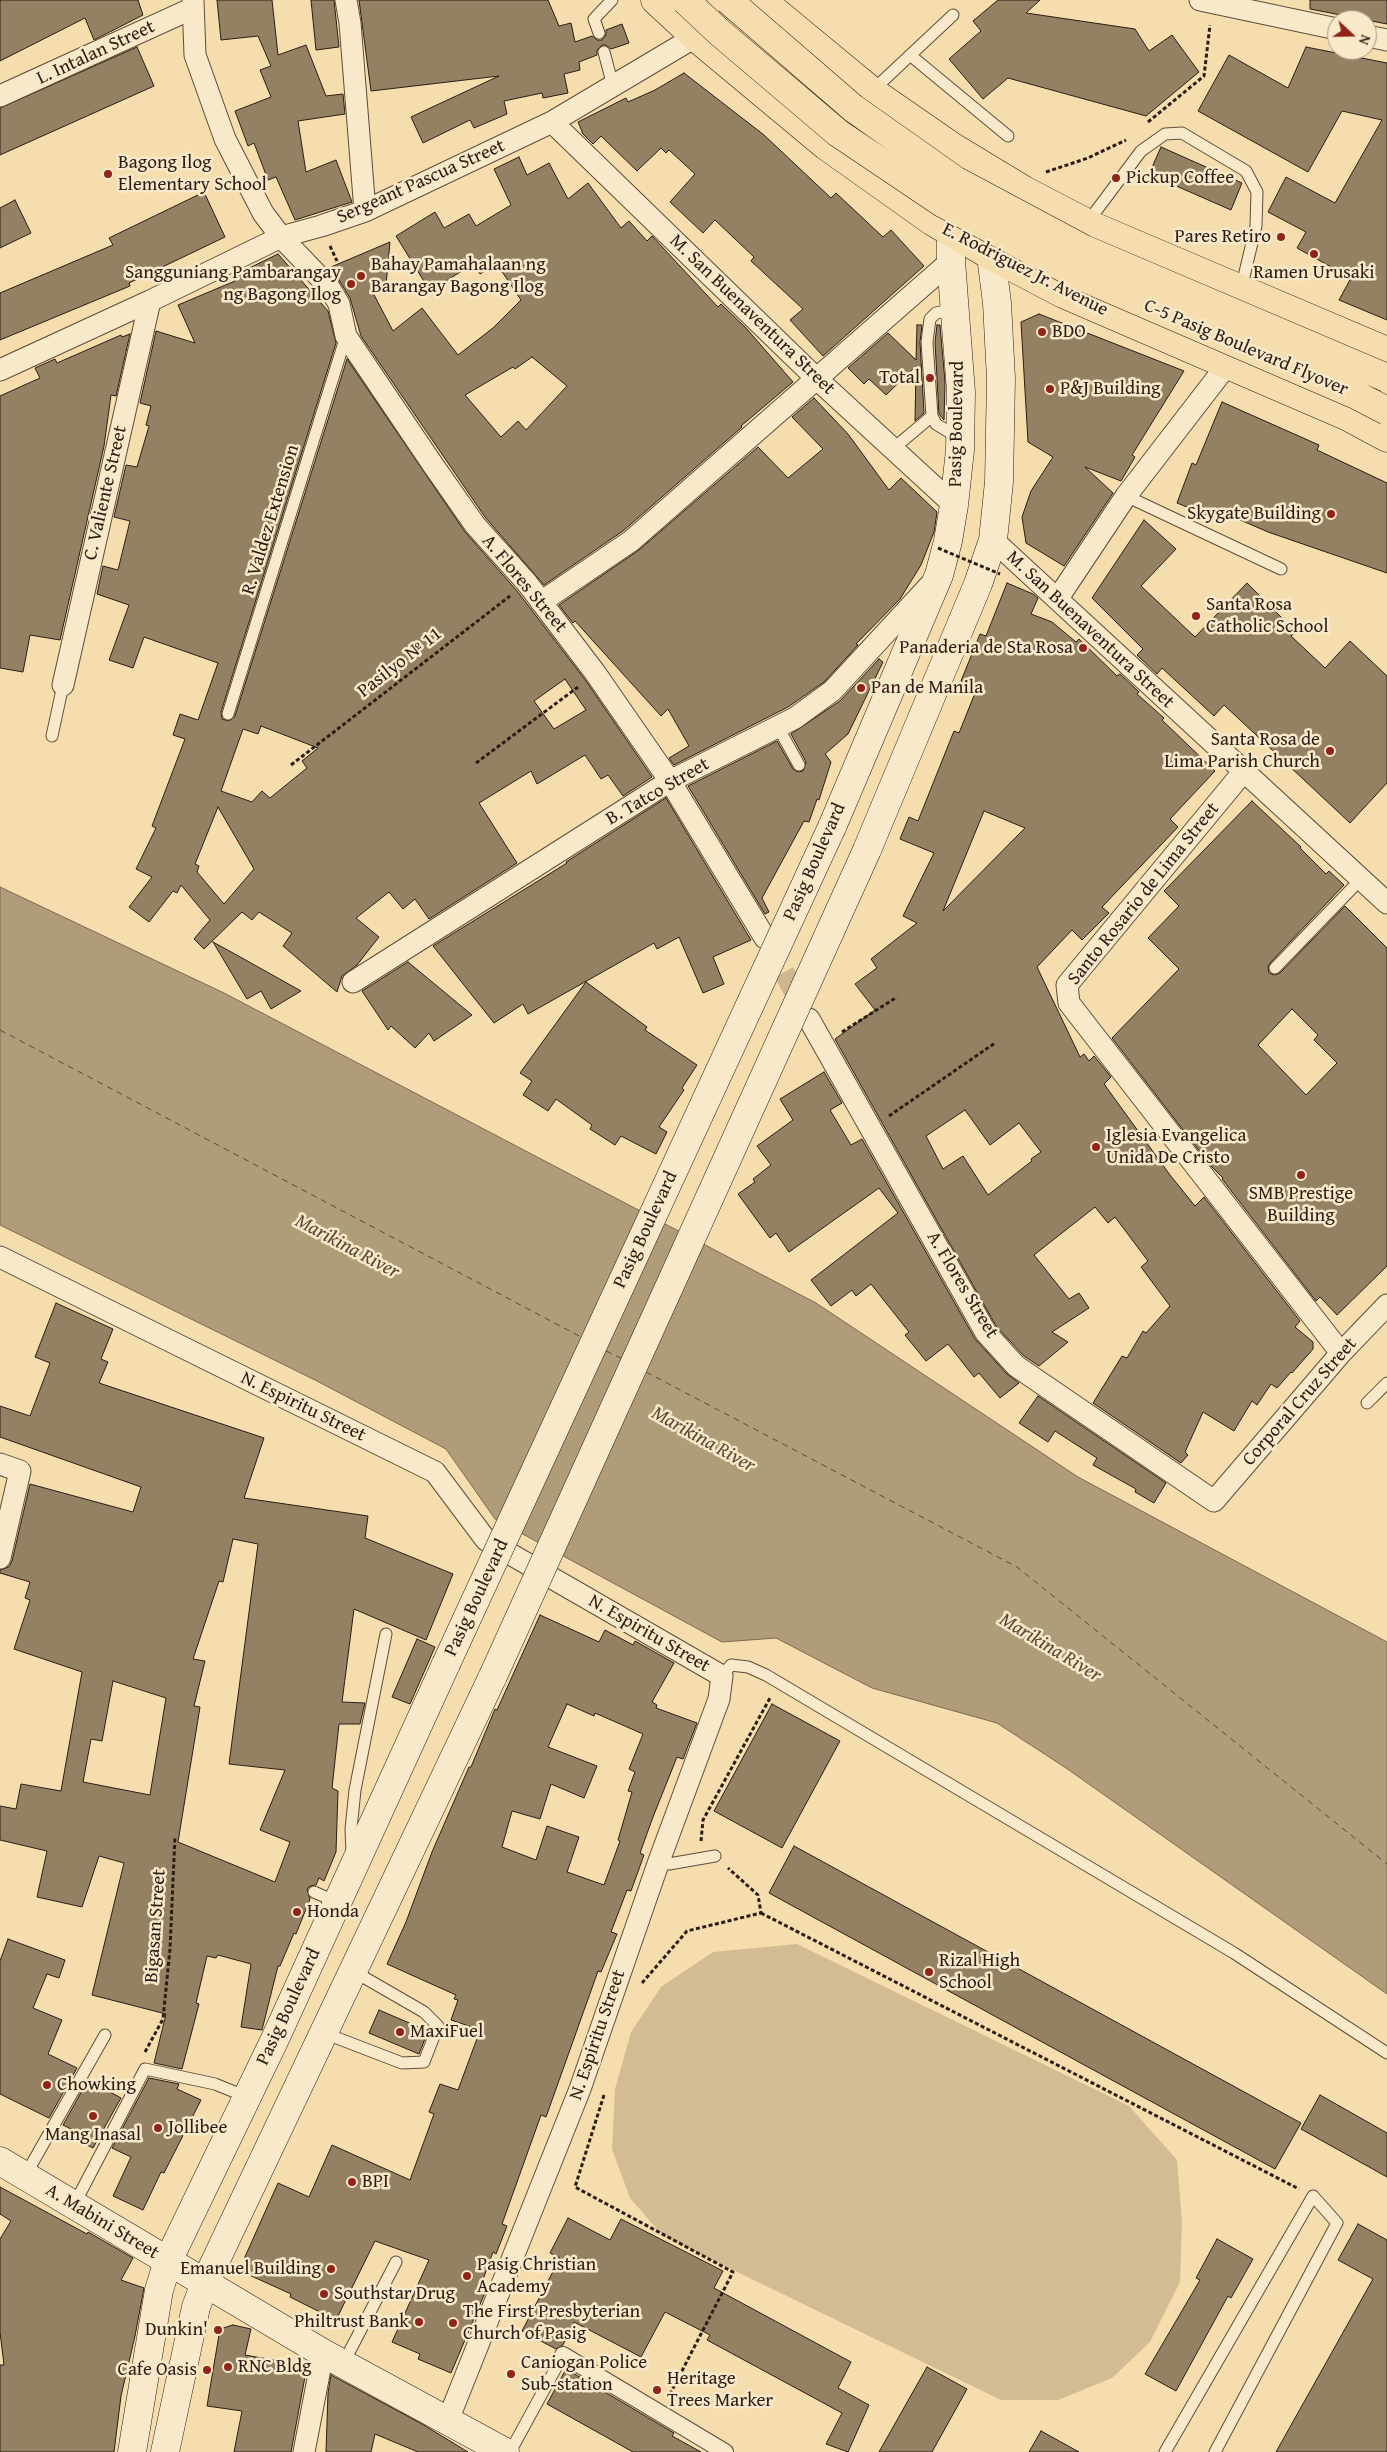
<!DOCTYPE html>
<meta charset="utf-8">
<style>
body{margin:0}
#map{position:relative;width:1387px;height:2452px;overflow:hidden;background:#f5ddad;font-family:"Gentium Book Plus",serif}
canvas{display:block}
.north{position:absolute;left:1327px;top:10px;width:50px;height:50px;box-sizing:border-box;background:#f8e9ca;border:1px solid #a69781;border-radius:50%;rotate:111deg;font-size:14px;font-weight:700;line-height:20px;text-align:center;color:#2b1d14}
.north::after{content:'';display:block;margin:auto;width:18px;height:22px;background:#8f2418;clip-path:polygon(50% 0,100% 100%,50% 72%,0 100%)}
</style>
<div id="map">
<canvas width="1387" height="2452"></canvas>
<div class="north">N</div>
</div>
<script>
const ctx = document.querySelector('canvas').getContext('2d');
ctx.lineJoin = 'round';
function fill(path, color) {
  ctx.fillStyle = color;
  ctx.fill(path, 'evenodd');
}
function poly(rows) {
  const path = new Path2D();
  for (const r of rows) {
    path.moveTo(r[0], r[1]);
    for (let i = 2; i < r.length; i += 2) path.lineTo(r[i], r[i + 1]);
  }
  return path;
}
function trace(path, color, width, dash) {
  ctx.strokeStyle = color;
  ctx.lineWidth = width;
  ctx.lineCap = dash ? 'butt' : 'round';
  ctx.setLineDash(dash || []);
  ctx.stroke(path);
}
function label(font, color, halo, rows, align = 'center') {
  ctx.font = font + ' "Gentium Book Plus",serif';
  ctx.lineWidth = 5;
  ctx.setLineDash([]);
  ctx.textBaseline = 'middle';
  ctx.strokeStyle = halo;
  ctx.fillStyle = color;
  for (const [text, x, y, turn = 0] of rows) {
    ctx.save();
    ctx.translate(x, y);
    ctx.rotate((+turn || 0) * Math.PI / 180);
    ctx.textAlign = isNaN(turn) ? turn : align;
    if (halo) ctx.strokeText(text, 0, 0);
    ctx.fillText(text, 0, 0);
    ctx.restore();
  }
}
const green = poly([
 [797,1944,1129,2106,1177,2160,1182,2222,1180,2282,1150,2342,1112,2378,1058,2400,1001,2400,663,2236,630,2198,612,2149,615,2089,631,2032,661,1987,713,1952]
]);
const water = poly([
 [0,887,224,993,816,1303,1078,1477,1387,1642,1387,1994,1066,1768,997,1723,872,1688,776,1638,722,1642,495,1519,446,1449,315,1380,0,1225,0,887]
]);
const ferry = poly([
 [0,1030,583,1338],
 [606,1351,623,1359],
 [646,1372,1017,1567,1387,1864]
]);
const building = poly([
 [0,0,138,0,143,15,94,40,85,18,0,61,0,0],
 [217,0,272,0,278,55,306,45,326,96,343,94,345,114,298,121,306,172,336,160,352,202,295,220,276,177,268,180,254,143,248,146,235,111,271,97,260,70,271,66,258,36,221,40,217,0],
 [311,0,334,0,339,47,316,50,311,0],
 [359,0,548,0,559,26,571,23,575,42,592,36,597,40,602,40,606,35,606,30,622,24,629,43,611,49,606,45,602,45,597,50,597,55,579,62,580,70,564,74,568,93,543,98,542,93,504,101,507,114,474,128,470,120,423,143,411,117,499,76,371,91,359,0],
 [998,0,1040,0,1026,13,1135,29,1149,51,1172,35,1199,72,1146,116,1008,78,983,99,949,59,981,31,973,21,998,0],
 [1310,0,1387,0,1387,24,1310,9,1310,0],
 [137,47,154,86,0,155,0,108,137,47],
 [1306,47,1387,63,1387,320,1339,300,1351,278,1297,248,1306,232,1268,212,1286,177,1335,203,1382,120,1342,111,1308,172,1198,111,1229,55,1288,88,1306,47],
 [684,73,764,135,831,198,836,193,883,237,891,230,924,266,823,356,790,320,803,309,751,261,754,257,715,220,703,233,670,202,695,174,669,150,666,153,661,148,637,171,601,136,593,144,583,134,578,122,626,98,628,102,655,90,684,73],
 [1161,147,1242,183,1231,210,1149,174,1161,147],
 [519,157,527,175,549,163,568,199,588,183,621,228,629,221,647,241,652,236,718,307,721,304,746,328,793,382,741,426,742,427,623,531,544,585,485,517,361,336,350,298,331,267,390,242,386,285,372,291,393,331,422,308,458,355,493,328,521,300,497,264,480,274,473,264,430,291,396,236,435,212,444,228,469,214,476,226,511,205,494,169,519,157],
 [532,357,567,386,526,430,518,421,501,437,465,395,513,367,515,369,532,357],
 [204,192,225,237,129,283,130,286,0,340,0,293,113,245,109,238,204,192],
 [15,200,31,233,0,248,0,208,15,200],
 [278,254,328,311,336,343,221,712,222,719,229,721,235,716,347,359,465,532,517,591,586,681,652,777,623,796,608,775,601,779,585,755,537,784,531,771,479,803,517,863,429,919,415,899,403,909,389,892,356,918,379,937,357,965,342,976,337,992,283,946,292,933,259,912,252,920,242,912,204,949,194,939,210,920,181,885,177,893,173,891,149,922,129,907,152,877,136,869,156,828,152,826,185,739,173,735,180,714,198,720,218,663,144,637,133,668,109,660,129,605,97,594,103,566,118,570,130,521,114,517,126,465,137,467,149,426,146,425,151,406,140,403,156,331,195,343,178,305,235,281,233,276,278,254],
 [565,679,586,710,554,729,534,701,565,679],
 [261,726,318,748,302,761,307,768,270,798,262,791,252,802,221,791,243,729,258,734,261,726],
 [218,807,254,869,224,904,197,872,199,866,195,864,218,807],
 [1039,314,1184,371,1132,455,1135,457,1121,481,1085,467,1113,493,1064,566,1026,543,1022,517,1031,491,1053,457,1028,442,1021,322,1039,314],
 [917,325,922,325,920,342,924,413,915,421,916,366,886,395,869,379,864,384,848,368,888,333,916,360,917,325],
 [937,325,940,325,945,382,944,420,939,414,935,342,937,325],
 [130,334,116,396,111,395,104,446,60,640,30,635,23,672,0,668,0,396,40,378,35,368,55,359,57,363,121,335,122,337,130,334],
 [814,398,848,434,889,490,901,478,937,512,934,532,921,565,900,599,856,644,858,645,824,682,788,707,674,765,669,758,689,746,668,709,661,716,575,621,573,623,559,605,639,550,758,447,788,478,823,449,792,417,814,398],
 [1222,402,1319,445,1317,450,1387,483,1387,573,1268,532,1222,512,1219,520,1177,503,1192,463,1196,465,1222,402],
 [1144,520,1176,549,1141,586,1195,637,1247,583,1296,632,1291,636,1325,668,1350,641,1387,676,1387,783,1350,823,1224,705,1214,716,1162,668,1157,674,1137,655,1143,649,1092,598,1144,520],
 [1007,583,1033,594,1038,598,1031,614,1052,622,1076,642,1079,639,1117,676,1120,674,1139,692,1137,694,1164,718,1162,720,1215,771,1170,819,1178,827,1102,907,1109,913,1082,940,1072,930,1037,967,1080,1057,1084,1054,1089,1061,1094,1056,1111,1077,1104,1084,1170,1175,1195,1206,1204,1197,1300,1321,1295,1327,1313,1342,1313,1349,1292,1373,1291,1372,1277,1388,1271,1384,1257,1405,1252,1401,1234,1431,1203,1412,1185,1452,1188,1455,1181,1463,1093,1403,1122,1356,1127,1358,1143,1331,1146,1333,1170,1306,1141,1267,1148,1261,1115,1217,1108,1223,1095,1207,1034,1255,1069,1299,1079,1293,1089,1308,1052,1332,1068,1342,1039,1366,1024,1356,996,1326,835,1039,875,1010,855,984,877,968,871,959,917,923,903,916,934,853,900,839,909,817,918,821,954,731,959,733,977,688,961,681,980,634,986,636,1007,583],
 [984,811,1025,828,943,911,984,811],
 [965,1110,990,1145,1019,1123,1041,1152,1031,1159,1032,1161,988,1195,963,1156,943,1169,926,1136,965,1110],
 [879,659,883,662,848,734,825,754,831,762,819,800,817,799,809,822,804,821,762,898,769,912,765,914,688,786,777,741,793,769,798,772,803,771,806,762,791,734,840,701,879,659],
 [666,798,751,940,713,957,724,984,703,993,679,937,657,949,654,943,528,1014,523,1004,494,1023,433,946,567,863,566,862,666,798],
 [1252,801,1301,847,1300,848,1326,874,1329,871,1344,885,1270,963,1268,967,1269,973,1274,975,1280,973,1345,906,1387,948,1387,1266,1337,1315,1320,1297,1316,1301,1222,1179,1223,1178,1211,1166,1112,1038,1179,969,1148,938,1179,906,1164,891,1252,801],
 [1292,1009,1318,1035,1314,1040,1337,1063,1306,1095,1258,1045,1292,1009],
 [213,942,242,958,301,991,271,1009,261,991,247,999,213,942],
 [408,962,472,1015,434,1041,429,1033,415,1048,391,1026,388,1030,362,991,408,962],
 [586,982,647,1027,645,1030,697,1065,682,1088,684,1090,659,1127,667,1132,656,1154,621,1136,615,1145,590,1129,592,1125,556,1099,548,1111,523,1095,532,1081,520,1073,586,982],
 [824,1072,842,1103,830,1110,851,1145,862,1139,975,1339,1007,1374,1019,1383,1000,1398,979,1373,974,1377,948,1344,926,1361,905,1335,909,1332,871,1284,856,1296,852,1290,831,1306,811,1280,898,1213,879,1188,789,1252,776,1233,770,1238,738,1194,755,1182,753,1179,771,1165,757,1146,793,1120,780,1099,824,1072],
 [56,1303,113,1329,101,1359,108,1362,99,1383,264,1438,244,1498,368,1516,365,1538,453,1574,426,1640,354,1609,342,1702,365,1703,360,1724,339,1724,332,1788,338,1791,336,1852,324,1881,319,1878,316,1885,310,1886,307,1889,310,1899,296,1934,294,1933,280,1966,278,1966,262,2030,241,2027,251,1964,218,1955,216,1958,207,1956,196,2003,199,2004,182,2069,154,2063,166,2014,92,1995,124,1863,99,1856,82,1907,37,1897,47,1851,0,1840,0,1806,16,1809,21,1784,61,1791,82,1672,14,1649,30,1600,25,1598,30,1582,0,1573,0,1570,9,1567,12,1561,30,1484,133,1512,141,1487,0,1437,0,1406,30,1416,50,1363,35,1357,56,1303],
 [233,1539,258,1544,229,1764,285,1770,260,1830,290,1842,275,1882,178,1842,200,1707,194,1706,205,1661,193,1659,219,1581,223,1582,233,1539],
 [113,1681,166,1698,150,1795,83,1782,91,1739,102,1741,113,1681],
 [1038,1396,1166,1483,1154,1503,1135,1492,1136,1489,1093,1465,1097,1458,1055,1431,1048,1442,1019,1423,1038,1396],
 [540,1615,599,1642,605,1630,633,1645,635,1641,674,1663,652,1702,657,1705,656,1708,697,1723,683,1759,677,1757,653,1817,640,1853,644,1855,631,1891,627,1890,611,1932,617,1934,601,1972,598,1971,546,2117,541,2115,502,2224,507,2226,496,2254,493,2252,481,2285,487,2288,451,2373,418,2359,420,2354,392,2342,429,2260,375,2241,336,2320,290,2297,291,2294,247,2274,244,2259,278,2183,309,2197,332,2145,410,2180,434,2114,429,2112,440,2084,458,2090,478,2036,476,2035,478,2029,451,2020,458,2000,454,1999,456,1995,387,1964,406,1922,432,1852,469,1767,471,1767,495,1709,497,1710,540,1615],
 [567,1704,594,1716,595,1713,643,1734,629,1769,635,1772,628,1791,632,1792,618,1840,620,1841,604,1885,567,1872,579,1837,547,1826,536,1860,502,1847,512,1811,540,1819,551,1784,584,1798,597,1766,548,1747,567,1704],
 [417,1639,435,1647,410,1704,392,1697,417,1639],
 [772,1704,840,1741,782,1848,714,1811,772,1704],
 [794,1846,1301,2123,1275,2169,769,1893,794,1846],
 [8,1939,65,1960,59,1978,47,1974,33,2008,62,2020,48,2054,77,2068,49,2118,0,2094,0,1961,8,1939],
 [379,2010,428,2031,419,2054,369,2033,379,2010],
 [149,2078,179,2084,177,2089,201,2100,164,2173,161,2172,143,2210,113,2196,131,2157,112,2148,149,2078],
 [88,2080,121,2098,93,2148,67,2135,71,2129,63,2125,88,2080],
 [1320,2095,1387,2133,1387,2177,1301,2129,1320,2095],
 [0,2187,87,2234,88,2232,133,2258,121,2280,144,2288,135,2336,121,2396,114,2452,0,2452,0,2365,4,2365,0,2332,0,2239,11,2221,0,2214,0,2187],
 [568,2218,610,2240,621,2219,678,2248,723,2271,714,2288,851,2362,838,2388,869,2405,848,2452,826,2444,842,2413,707,2340,710,2335,665,2312,641,2357,574,2322,563,2345,556,2349,522,2331,560,2258,550,2253,568,2218],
 [1358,2224,1387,2240,1387,2452,1276,2452,1373,2279,1338,2260,1358,2224],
 [1217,2239,1253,2259,1231,2298,1228,2296,1176,2391,1145,2374,1200,2280,1196,2278,1217,2239],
 [233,2325,251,2329,245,2355,307,2366,291,2452,234,2452,242,2411,207,2406,220,2329,233,2325],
 [927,2367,967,2389,932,2452,879,2452,927,2367],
 [566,2369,674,2433,672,2436,701,2452,633,2452,547,2404,566,2369],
 [331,2375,422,2424,468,2452,418,2452,375,2434,371,2452,326,2452,328,2393,331,2375],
 [1041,2431,1079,2452,1029,2452,1041,2431]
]);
const minorTunnel = poly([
 [769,944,804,1010]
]);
const path = poly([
 [1148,122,1204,76,1210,25],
 [1046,172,1088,158,1126,140],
 [330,246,337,261],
 [476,763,578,687],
 [291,765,510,596],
 [842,1032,897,997],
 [889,1116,995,1043],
 [701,1841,703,1820,770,1698],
 [761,1913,1299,2189],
 [642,1983,687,1931,761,1913,758,1895,728,1868],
 [145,2052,163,2019,170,1949,175,1836],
 [604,2095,575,2187,733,2272,669,2396]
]);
const service = poly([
 [599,33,594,19,612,0],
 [604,52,613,86],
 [910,55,1008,136],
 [872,91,953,15],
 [1087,223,1141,151,1165,134,1182,133,1246,171,1257,192,1256,226,1241,289],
 [955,309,936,313,930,319,927,342,932,416,936,424,959,438],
 [894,448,932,416],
 [1126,496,1281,569],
 [228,714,346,336],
 [778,727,799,765],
 [52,736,63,685],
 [1275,968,1361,879],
 [1367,1403,1387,1383],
 [722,1676,731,1665,748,1667,766,1675,1234,1953,1387,2053],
 [352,1852,351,1829,355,1790,386,1634],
 [659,1861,669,1864,715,1856],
 [314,1892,337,1902],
 [324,2033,402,2063,424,2062,438,2026,424,2012,353,1971],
 [25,2176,105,2035],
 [74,2205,145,2069,215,2084,247,2097],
 [343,2364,396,2262],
 [510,2452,563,2355],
 [1165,2452,1313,2196,1337,2223,1215,2452]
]);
const pedestrian = poly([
 [563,2355,725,2452]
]);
const minor = poly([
 [193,0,195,55,225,139,263,213,281,237,329,287,339,304,346,336,433,465,475,525,527,583,596,674,670,781,765,938],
 [346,0,350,23,365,211],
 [1200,0,1337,29],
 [1367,36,1387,40],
 [0,96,193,8],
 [552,122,817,379,954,505],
 [0,370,150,301,281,237,321,226,365,211,552,122,695,37],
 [993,540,1387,903],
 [1058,598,1126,496,1227,365],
 [541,602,631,541,951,261],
 [63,685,150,301],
 [1244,771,1067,985,1069,1003,1341,1353],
 [353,982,670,781,795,718,832,691,929,586],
 [809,1019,986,1333,1016,1366,1214,1501,1341,1353,1387,1305],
 [0,1257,435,1472,486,1540,722,1676,719,1699,659,1861,580,2089,448,2420],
 [0,1464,20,1471,0,1558],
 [304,2452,323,2353]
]);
const secondary = poly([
 [832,827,939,575,948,541,954,505,960,450,961,392,951,261,951,233,960,214],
 [867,850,978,584,993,540,999,482,1001,379,997,303,991,256,998,236],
 [0,2161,323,2353,505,2452],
 [132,2452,159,2290,168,2261,275,2039,446,1664],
 [165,2452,196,2307,205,2283,493,1676]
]);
const primary = poly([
 [655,0,695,37,826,146,933,222,991,256,1063,294,1348,417,1387,438],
 [762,0,872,91,953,147,1024,190,1093,226,1387,351]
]);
const pathBridge = poly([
 [938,548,1000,574]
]);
const secondaryBridge = poly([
 [446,1664,832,827],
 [493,1676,867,850]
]);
const primaryBridge = poly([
 [685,0,719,32,838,133,942,203,1073,273,1358,396,1387,411],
 [728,0,853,108,955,180,1084,249,1387,378]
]);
const markers = [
 [108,174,5,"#8f2418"],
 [1116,178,5,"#8f2418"],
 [1281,237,5,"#8f2418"],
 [1314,254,5,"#8f2418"],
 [361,276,5,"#8f2418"],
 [351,284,5,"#8f2418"],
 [1042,332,5,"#8f2418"],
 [930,378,5,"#8f2418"],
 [1050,389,5,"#8f2418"],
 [1331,514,5,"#8f2418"],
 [1196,616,5,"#8f2418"],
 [1083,648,5,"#8f2418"],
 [861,688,5,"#8f2418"],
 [1330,751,5,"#8f2418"],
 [1096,1147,5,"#8f2418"],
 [1301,1175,5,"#8f2418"],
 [297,1912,5,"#8f2418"],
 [929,1972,5,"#8f2418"],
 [400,2032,5,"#8f2418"],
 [47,2085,5,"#8f2418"],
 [93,2116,5,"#8f2418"],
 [158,2128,5,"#8f2418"],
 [352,2182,5,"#8f2418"],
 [331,2269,5,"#8f2418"],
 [467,2276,5,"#8f2418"],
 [324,2294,5,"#8f2418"],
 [419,2322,5,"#8f2418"],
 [453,2323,5,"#8f2418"],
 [218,2330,5,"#8f2418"],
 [228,2367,5,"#8f2418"],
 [207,2370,5,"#8f2418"],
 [511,2374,5,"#8f2418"],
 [657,2390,5,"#8f2418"]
];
const streetNames = [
 ["L. Intalan Street",96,53,-25],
 ["Sergeant Pascua Street",421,182,-24],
 ["E. Rodriguez Jr. Avenue",1025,270,27],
 ["M. San Buenaventura Street",752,315,44],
 ["C-5 Pasig Boulevard Flyover",1246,348,23],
 ["Pasig Boulevard",957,424,-89],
 ["C. Valiente Street",106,493,-77],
 ["R. Valdez Extension",271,520,-73],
 ["A. Flores Street",524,584,50],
 ["M. San Buenaventura Street",1090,630,43],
 ["Pasilyo № 11",400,663,-38],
 ["B. Tatco Street",658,792,-30],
 ["Pasig Boulevard",815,862,-66],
 ["Santo Rosario de Lima Street",1144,894,-51],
 ["Pasig Boulevard",646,1230,-65],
 ["A. Flores Street",962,1285,59],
 ["Corporal Cruz Street",1300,1402,-49],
 ["N. Espiritu Street",303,1407,26],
 ["Pasig Boulevard",477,1598,-65],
 ["N. Espiritu Street",649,1634,30],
 ["Bigasan Street",156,1926,-86],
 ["Pasig Boulevard",289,2007,-65],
 ["N. Espiritu Street",598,2035,-71],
 ["A. Mabini Street",102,2222,31]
];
const poiNames = [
 ["Bagong Ilog",118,163],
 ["Elementary School",118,185],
 ["Pickup Coffee",1126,178],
 ["Pares Retiro",1271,237,"right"],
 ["Bahay Pamahalaan ng",371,265],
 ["Barangay Bagong Ilog",371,287],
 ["Sangguniang Pambarangay",341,273,"right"],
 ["ng Bagong Ilog",341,295,"right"],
 ["Ramen Urusaki",1314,273,"center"],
 ["BDO",1052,332],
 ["Total",920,378,"right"],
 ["P&J Building",1060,389],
 ["Skygate Building",1321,514,"right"],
 ["Santa Rosa",1206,605],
 ["Catholic School",1206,627],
 ["Panaderia de Sta Rosa",1073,648,"right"],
 ["Pan de Manila",871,688],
 ["Santa Rosa de",1320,740,"right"],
 ["Lima Parish Church",1320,762,"right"],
 ["Iglesia Evangelica",1106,1136],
 ["Unida De Cristo",1106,1158],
 ["SMB Prestige",1301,1194,"center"],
 ["Building",1301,1216,"center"],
 ["Honda",307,1912],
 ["Rizal High",939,1961],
 ["School",939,1983],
 ["MaxiFuel",410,2032],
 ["Chowking",57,2085],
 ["Jollibee",168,2128],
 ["Mang Inasal",93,2135,"center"],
 ["BPI",362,2182],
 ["Pasig Christian",477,2265],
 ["Academy",477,2287],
 ["Emanuel Building",321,2269,"right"],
 ["Southstar Drug",334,2294],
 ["The First Presbyterian",463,2312],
 ["Church of Pasig",463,2334],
 ["Philtrust Bank",409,2322,"right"],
 ["Dunkin'",208,2330,"right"],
 ["Caniogan Police",521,2363],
 ["Sub-station",521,2385],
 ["RNC Bldg",238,2367],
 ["Cafe Oasis",197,2370,"right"],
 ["Heritage",667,2379],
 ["Trees Marker",667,2401]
];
const waterNames = [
 ["Marikina River",347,1247,28],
 ["Marikina River",703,1440,29],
 ["Marikina River",1050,1648,31]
];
fill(green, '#d3bc93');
fill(water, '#b09c79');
trace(water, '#7b6951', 1);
trace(ferry, '#5a4937', 1, [6, 5]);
fill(building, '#948164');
trace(building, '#2b1d14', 1);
trace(minorTunnel, '#cdb78e', 21, [21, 11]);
trace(service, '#5e4d3a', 13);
trace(pedestrian, '#5e4d3a', 18);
trace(minor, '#5e4d3a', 23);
trace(secondary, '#2b1d14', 29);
trace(primary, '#2b1d14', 29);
trace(path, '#2b1d14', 3, [4, 2.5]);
trace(service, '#f8e9ca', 11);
trace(pedestrian, '#f8e9ca', 16);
trace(minor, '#f8e9ca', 21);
trace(secondary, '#f8e9ca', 28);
trace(primary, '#f5ddad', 28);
trace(secondaryBridge, '#2b1d14', 29, []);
trace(primaryBridge, '#2b1d14', 29, []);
trace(pathBridge, '#2b1d14', 3, [4, 2.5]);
trace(secondaryBridge, '#f8e9ca', 28);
trace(primaryBridge, '#f5ddad', 28);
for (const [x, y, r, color] of markers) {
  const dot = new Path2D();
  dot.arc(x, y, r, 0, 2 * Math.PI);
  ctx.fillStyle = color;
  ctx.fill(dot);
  trace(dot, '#f8e9ca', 2);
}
label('19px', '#2b1d14', '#f8e9ca', streetNames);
label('19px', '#2b1d14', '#f8e9ca', poiNames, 'left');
label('italic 20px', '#5a4937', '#f8e9ca', waterNames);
</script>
